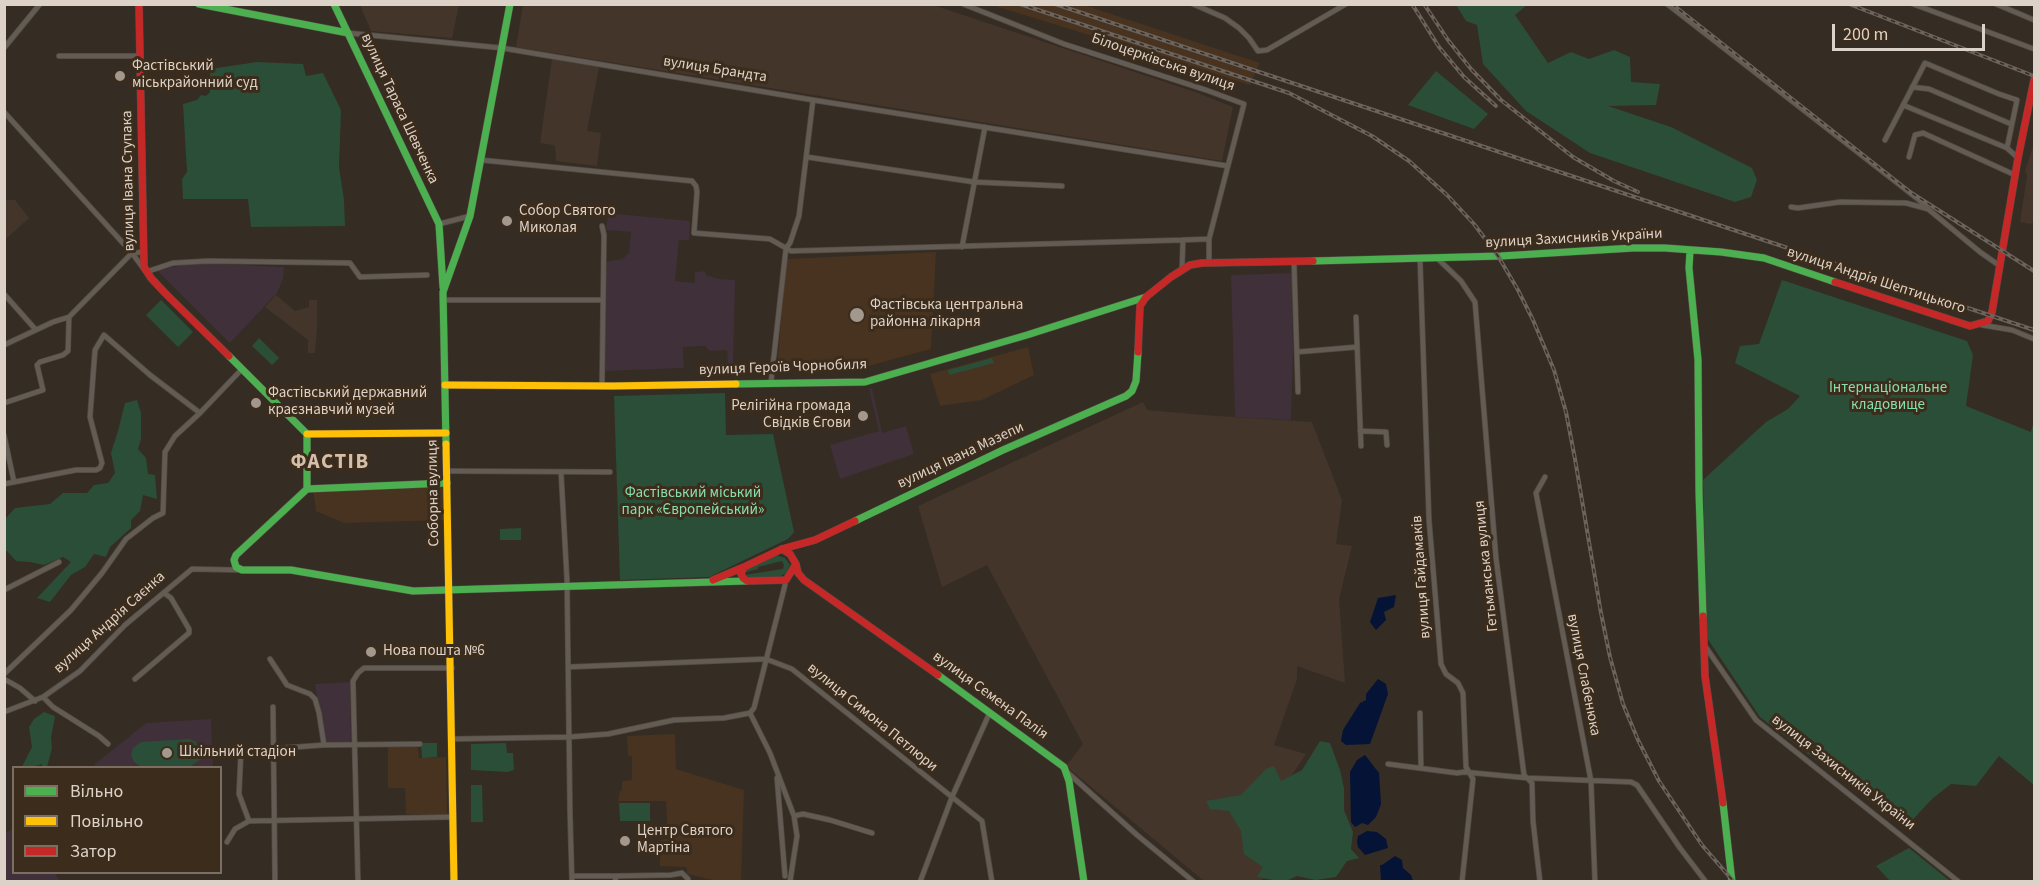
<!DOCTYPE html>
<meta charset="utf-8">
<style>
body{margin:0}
#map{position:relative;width:2039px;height:886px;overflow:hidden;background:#352c23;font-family:"Source Sans 3",sans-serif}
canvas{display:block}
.frame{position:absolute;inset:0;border:6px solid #ddd2c8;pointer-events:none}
.legend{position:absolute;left:12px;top:766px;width:210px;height:108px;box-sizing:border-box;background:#3c2c1c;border:2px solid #7c6e61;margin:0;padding:8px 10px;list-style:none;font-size:18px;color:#ddd2c8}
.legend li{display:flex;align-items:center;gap:12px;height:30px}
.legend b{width:30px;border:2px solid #7c6e61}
.scale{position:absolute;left:1832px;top:24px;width:153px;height:27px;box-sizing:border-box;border:3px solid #ddd2c8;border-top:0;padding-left:8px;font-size:18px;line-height:21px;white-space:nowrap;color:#ddd2c8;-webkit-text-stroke:4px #3c2c1c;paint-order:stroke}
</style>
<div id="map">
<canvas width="2039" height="886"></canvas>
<div class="frame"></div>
<ul class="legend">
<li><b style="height:8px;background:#4caf50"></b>Вільно</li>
<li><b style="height:8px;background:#ffc107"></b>Повільно</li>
<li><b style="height:8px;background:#c62828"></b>Затор</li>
</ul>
<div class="scale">200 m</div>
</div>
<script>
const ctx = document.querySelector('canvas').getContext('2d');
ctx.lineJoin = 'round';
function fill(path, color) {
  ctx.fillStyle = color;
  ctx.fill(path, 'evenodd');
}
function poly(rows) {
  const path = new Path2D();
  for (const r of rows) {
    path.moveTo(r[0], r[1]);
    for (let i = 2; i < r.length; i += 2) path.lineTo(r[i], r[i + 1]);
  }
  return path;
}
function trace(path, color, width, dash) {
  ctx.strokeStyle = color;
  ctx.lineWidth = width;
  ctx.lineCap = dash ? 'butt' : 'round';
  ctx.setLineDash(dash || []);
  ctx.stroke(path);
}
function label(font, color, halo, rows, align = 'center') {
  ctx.font = font + ' "Source Sans 3",sans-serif';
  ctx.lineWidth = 6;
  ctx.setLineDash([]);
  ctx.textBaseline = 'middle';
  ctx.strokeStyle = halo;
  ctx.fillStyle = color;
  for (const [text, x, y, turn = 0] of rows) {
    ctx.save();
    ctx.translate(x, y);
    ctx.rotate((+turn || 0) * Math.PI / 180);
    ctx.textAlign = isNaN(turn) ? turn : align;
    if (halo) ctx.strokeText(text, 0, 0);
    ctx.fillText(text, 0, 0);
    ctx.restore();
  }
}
const built = poly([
 [992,5,1084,5,1260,63,1250,85],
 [936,252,931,349,861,368,777,369,786,259],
 [1028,347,1034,375,982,400,940,406,930,374],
 [439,485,443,489,445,520,344,523,316,511,313,490],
 [675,734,676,769,744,790,741,881,718,881,687,874,687,868,685,867,660,866,660,840,668,839,666,801,618,801,620,791,622,791,622,781,632,780,632,756,628,756,627,736],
 [388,746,418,746,419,758,446,757,447,815,406,814,405,788,388,788]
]);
const industrial = poly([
 [360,5,459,5,452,38,371,31],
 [523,5,933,5,1195,92,1233,107,1222,161,516,47],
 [552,59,599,67,587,131,601,133,597,166,556,161,555,147,553,145,540,143],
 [2034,144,2034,222,2030,224,2020,222,2027,176,2025,171],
 [5,200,15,200,29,218,5,240],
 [276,295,295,311,309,307,309,300,317,300,317,328,315,353,308,353,308,340,265,307],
 [1143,402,1147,410,1203,415,1312,422,1342,500,1336,544,1352,546,1339,599,1345,683,1297,666,1297,679,1274,745,1306,754,1286,784,1270,873,1260,881,1204,881,1066,766,1083,744,987,565,942,587,918,506]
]);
const education = poly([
 [608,213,690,221,689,240,679,240,675,281,695,283,695,272,705,271,706,275,719,279,735,280,733,366,728,366,727,350,710,351,705,346,683,347,684,368,605,371,605,262,622,259,629,253,631,232,606,230],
 [198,263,284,267,283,279,277,293,230,343,158,271,171,267],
 [1292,273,1293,352,1291,420,1235,417,1231,275],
 [872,388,882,433,906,426,914,454,840,479,830,445,879,431,869,389],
 [350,682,351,739,349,742,325,743,315,684],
 [211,719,213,767,94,768,95,764,146,723],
 [13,829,14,872,55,873,60,881,5,881,4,834]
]);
const green = poly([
 [1456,5,1527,5,1515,15,1548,63,1571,52,1589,59,1614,50,1630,57,1631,82,1660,84,1656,105,1608,106,1671,127,1752,168,1757,180,1751,197,1735,202,1590,153,1526,111,1483,64,1477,25,1466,21],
 [257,62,303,64,306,76,323,73,341,110,339,167,344,200,345,226,251,227,248,199,183,199,182,179,187,172,183,104,197,100,201,95,206,96,210,92,210,69],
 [1436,71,1488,114,1474,129,1408,105],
 [1782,280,1967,341,1973,355,1966,406,2031,432,2034,421,2034,785,1999,756,1976,786,1951,784,1932,799,1905,828,1760,717,1707,638,1703,480,1766,422,1788,409,1800,396,1735,363,1740,346,1759,344],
 [161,300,193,332,178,347,146,315],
 [259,338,279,358,272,365,252,346],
 [992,358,994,363,949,375,948,370],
 [725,393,726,435,773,434,794,532,788,539,709,577,620,580,614,396],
 [137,400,141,413,141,439,138,449,146,458,148,474,155,475,157,499,143,495,140,511,131,520,131,528,110,547,106,557,94,554,85,567,71,575,50,602,37,598,71,562,63,557,44,565,30,562,16,561,7,551,5,551,5,519,15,508,50,504,63,493,87,493,94,485,108,483,115,473,111,453,118,431,125,403],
 [521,528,521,540,500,540,500,529],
 [776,555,785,558,790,565,786,573,781,576,747,578,744,575,783,569,784,565,782,561,758,567,758,569,743,573,745,569],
 [44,712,55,716,51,738,52,748,47,767,42,767,42,764,32,767,22,767,32,747,29,727,34,719],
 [189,739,195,741,202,752,201,759,191,766,141,767,134,762,131,755,133,748,141,742],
 [1320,741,1330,743,1340,770,1344,788,1344,810,1353,832,1351,849,1359,858,1347,861,1336,877,1315,880,1297,876,1284,882,1257,877,1263,867,1244,854,1241,831,1229,811,1210,809,1206,801,1241,795,1266,769,1274,766,1281,781,1302,770],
 [421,743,437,743,437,757,422,758],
 [506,743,507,753,513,753,514,770,508,772,471,770,471,744],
 [471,785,482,785,483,822,471,822],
 [619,803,650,803,650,821,620,821],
 [1909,848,1950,881,1890,881,1876,866]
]);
const water = poly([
 [1396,595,1394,607,1384,612,1386,620,1376,630,1370,622,1378,598],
 [1378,679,1386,684,1388,694,1370,744,1346,745,1341,741,1343,730,1360,703,1366,700,1366,694],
 [1365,755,1379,773,1381,804,1376,817,1368,825,1362,823,1355,827,1351,822,1350,772,1357,760],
 [1367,831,1377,832,1386,839,1388,848,1365,855,1358,847,1357,842,1358,836],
 [1395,856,1402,860,1403,868,1411,875,1413,881,1381,881,1380,865,1382,865]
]);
const street = poly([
 [963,4,1064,44,1206,90,1244,104,1209,239,1209,262],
 [1193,4,1225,18,1239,28,1249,38,1258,51,1267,50,1346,4],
 [1667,4,1919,200,1928,209],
 [1913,4,2034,49],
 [1996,4,2034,20],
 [348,33,502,48,813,100,1228,166],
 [4,48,40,4],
 [59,56,140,56],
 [1912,87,1929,89,2011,124],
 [1903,105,2007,148,2018,158],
 [4,112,132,253,143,252],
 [1885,140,1925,63,1999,94,2017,100,2007,148],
 [807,157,974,182,1062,186],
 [1909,157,1915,135,1923,133,2015,175],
 [481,160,692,181,696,186,697,192,694,233,770,239,791,251,1183,240,1182,269],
 [1791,207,1798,208,1840,202,1906,203,1928,209,1980,252,2000,266],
 [439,224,470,216],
 [1182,240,1209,239],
 [962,247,985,127],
 [1437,258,1461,281,1475,302,1496,558,1524,775,1532,783,1533,821,1540,882],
 [1420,259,1429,520,1441,664,1446,674,1458,683,1463,693,1466,767,1473,779,1462,882],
 [1294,262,1298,392],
 [4,294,36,330],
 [443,300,602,300],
 [1356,317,1361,446],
 [1982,325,2012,330,2034,339],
 [4,345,53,322,69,317,132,253,146,272,173,263,208,261,350,263,360,277,427,275],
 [1297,352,1357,347],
 [771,382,786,248,790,243,799,216,813,100],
 [602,385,604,235,602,226],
 [4,403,43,390,37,365,40,362,63,355,68,351,69,317],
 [1360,431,1386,432,1387,445],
 [4,435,14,482],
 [447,471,610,472],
 [561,472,567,580,570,813,572,882],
 [1545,477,1536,493,1591,781,1595,882],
 [4,484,76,470,96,470,100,468,102,463,90,417,95,350,104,335,150,375,200,413],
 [4,590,59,562],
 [1705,646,1756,720,1959,882],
 [270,659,287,685,310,694,315,699,319,713,324,745],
 [568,667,766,659,792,669,982,821,992,882],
 [4,674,71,610,102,573,126,539,153,518,163,513,165,452,175,436,200,413,242,369],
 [4,679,20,688,35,701],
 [135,679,189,633,189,629,171,598,164,593],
 [43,697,53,707,99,736,108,744],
 [273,707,275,882],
 [4,712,43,697,80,671,125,625,192,569,239,570],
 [750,713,770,753,794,816,797,836,790,882],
 [750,713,754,708,785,585,785,580],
 [1420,713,1421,768],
 [452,739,569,737,608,734,674,720,724,718,750,713],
 [1388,764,1457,773,1464,772,1528,778,1631,782,1637,785,1680,848,1706,882],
 [1067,772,1137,835,1194,882],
 [777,778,785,876],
 [794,816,803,814,830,820,872,833],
 [249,821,239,794,241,751,324,745,420,744],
 [227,842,235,829,249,821,453,817],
 [572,876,616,876,615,882],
 [616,876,671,875,682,873,688,879,688,882],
 [358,882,353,681,358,673,364,668,452,668],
 [920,882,952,797,990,712]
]);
const fast = poly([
 [199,4,348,33],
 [334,4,439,224,443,287],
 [1690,251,1689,268,1698,360,1699,492,1703,616],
 [1313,261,1501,256,1633,248,1665,248,1721,252,1764,258,1835,282],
 [229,356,307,434,307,489],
 [736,384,865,382,1027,335,1146,297],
 [446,444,443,292,470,216,510,4],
 [307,489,236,555,234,560,236,567,242,570,291,570,413,591,746,581],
 [307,489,447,483],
 [855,521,1003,450,1126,396,1132,391,1136,381,1138,352],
 [938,675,1064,767,1069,781,1084,882],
 [1723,803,1732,882]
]);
const slow = poly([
 [445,385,613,386,736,384],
 [307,434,446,433],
 [446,444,454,882]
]);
const jam = poly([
 [139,4,144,267,151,278,165,293,229,356],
 [1835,282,1970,326,1988,321,1992,312,2018,158,2034,80],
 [1138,352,1140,306,1146,297,1171,277,1190,265,1202,263,1313,261],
 [782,549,790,554,796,564,786,580,747,581,743,578,741,574,744,567,782,549,815,540,855,521],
 [796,564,798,573,804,580,938,675],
 [713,580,744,567],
 [1703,616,1705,676,1723,803]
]);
const rail = poly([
 [1020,4,1289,93,1372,136,1409,161,1447,195,1474,224,1498,256,1518,290,1533,320,1554,370,1566,412,1575,459,1601,613,1610,657,1623,704,1638,740,1659,781,1702,845,1734,882],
 [1055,4,2034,330],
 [1412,4,1439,47,1464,77,1496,106],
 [1424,4,1448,40,1471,69,1501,100,1573,157,1614,181,1638,192],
 [1672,4,1910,192,2034,271],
 [1849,4,2034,76]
]);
const markers = [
 [120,76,6,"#a2988e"],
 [507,221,6,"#a2988e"],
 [857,315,8,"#a2988e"],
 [256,403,6,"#a2988e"],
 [863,416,6,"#a2988e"],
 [371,652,6,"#a2988e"],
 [167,753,6,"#a2988e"],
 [625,841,6,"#a2988e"]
];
const streetNames = [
 ["Білоцерківська вулиця",1163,63,19],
 ["вулиця Брандта",715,70,9],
 ["вулиця Тараса Шевченка",399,109,65],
 ["вулиця Івана Ступака",129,181,-91],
 ["вулиця Захисників України",1574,239,-3],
 ["вулиця Андрія Шептицького",1876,281,18],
 ["вулиця Героїв Чорнобиля",783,368,-2],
 ["вулиця Івана Мазепи",961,456,-25],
 ["Соборна вулиця",434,493,-91],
 ["Гетьманська вулиця",1487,566,-96],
 ["вулиця Гайдамаків",1422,577,-94],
 ["вулиця Андрія Саєнка",110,623,-42],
 ["вулиця Слабенюка",1583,675,79],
 ["вулиця Семена Палія",990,696,36],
 ["вулиця Симона Петлюри",872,718,39],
 ["вулиця Захисників України",1843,773,38]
];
const poiNames = [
 ["Фастівський",132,67],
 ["міськрайонний суд",132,84],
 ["Собор Святого",519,212],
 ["Миколая",519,229],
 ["Фастівська центральна",870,306],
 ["районна лікарня",870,323],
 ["Фастівський державний",268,394],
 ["краєзнавчий музей",268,411],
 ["Релігійна громада",851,407,"right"],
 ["Свідків Єгови",851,424,"right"],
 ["Нова пошта №6",383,652],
 ["Шкільний стадіон",179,753],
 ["Центр Святого",637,832],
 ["Мартіна",637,849]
];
const parkNames = [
 ["Інтернаціональне",1888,389],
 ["кладовище",1888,406],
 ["Фастівський міський",693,494],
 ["парк «Європейський»",693,511]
];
const districtNames = [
 ["ФАСТІВ",330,463]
];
fill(built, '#47331f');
fill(industrial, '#44352a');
fill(education, '#3f3039');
fill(green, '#2b4e39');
fill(water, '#051436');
trace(street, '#524a42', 6);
trace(fast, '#524a42', 8);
trace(slow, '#524a42', 8);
trace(jam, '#524a42', 8);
trace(street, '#635c55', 4.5);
trace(fast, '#4caf50', 7);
trace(slow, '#ffc107', 7);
trace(jam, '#c62828', 7);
trace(rail, '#6b645e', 4);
trace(rail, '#3c2c1c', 1.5, [4.5]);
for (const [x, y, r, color] of markers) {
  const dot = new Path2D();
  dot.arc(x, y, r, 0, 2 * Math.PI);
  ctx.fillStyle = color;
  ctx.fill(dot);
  trace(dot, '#3c2c1c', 2);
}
label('15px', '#ddd2c8', '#3c2c1c', streetNames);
label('15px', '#ddd2c8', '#3c2c1c', poiNames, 'left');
label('15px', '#87dfad', '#3c2c1c', parkNames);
ctx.letterSpacing = '1.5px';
label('bold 21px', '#d4bfab', '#3c2c1c', districtNames);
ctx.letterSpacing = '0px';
</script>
